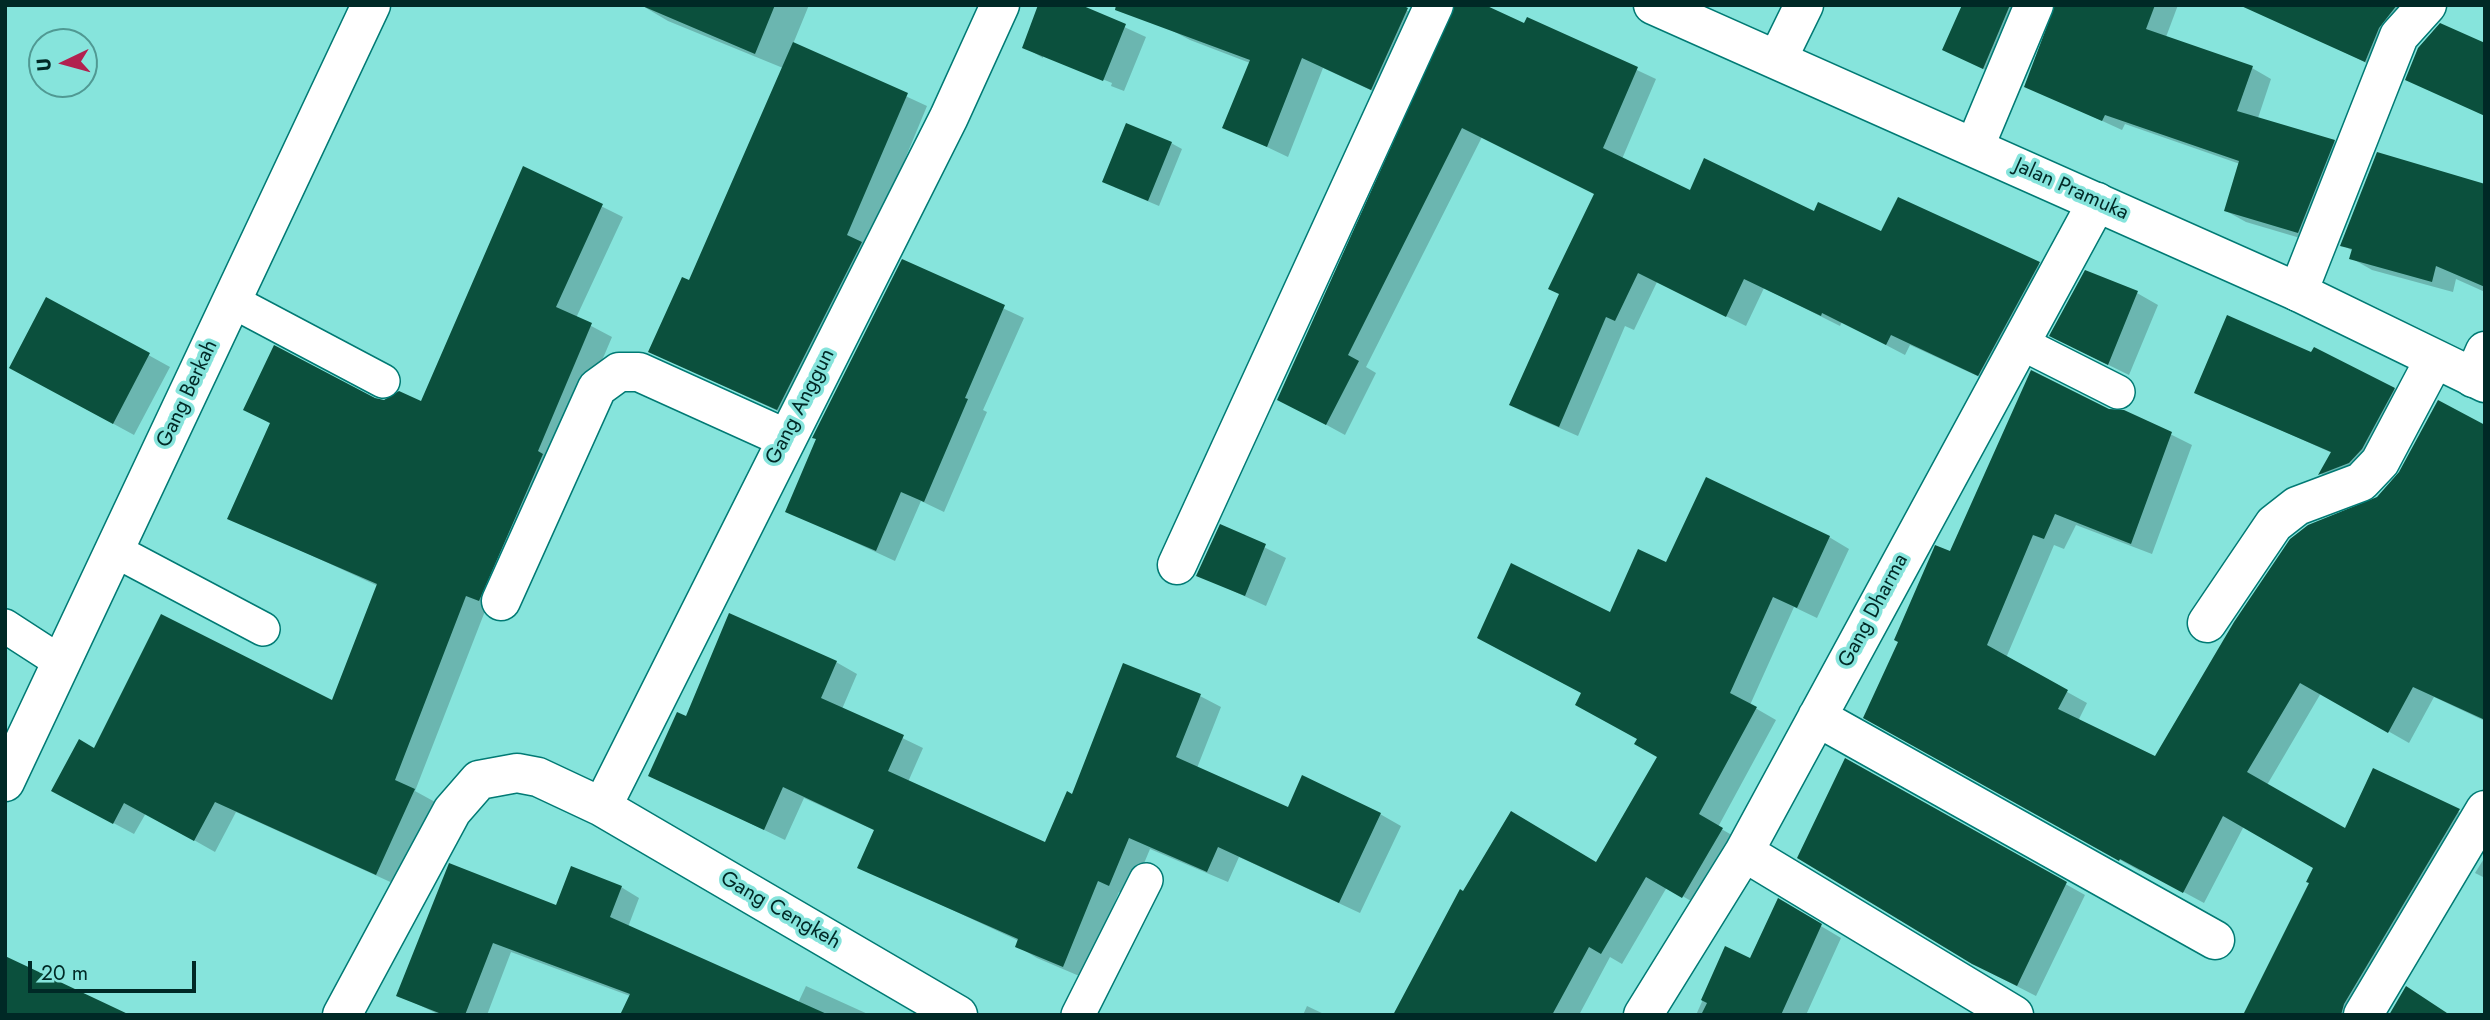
<!DOCTYPE html>
<style>
body{margin:0}
#map{position:relative;width:2490px;height:1020px;overflow:hidden;background:#86e4dc;font-family:Jost,sans-serif}
canvas{display:block}
.frame{position:absolute;inset:0;border:7px solid #002926;pointer-events:none}
.north{position:absolute;left:28px;top:28px;width:70px;height:70px;box-sizing:border-box;background:#86e4dc;border:2px solid #509993;border-radius:50%;rotate:265deg;font-size:19px;font-weight:700;line-height:28px;text-align:center;color:#002926}
.north::after{content:'';display:block;margin:auto;width:24px;height:32px;background:#b2214f;clip-path:polygon(50% 0,100% 100%,50% 72%,0 100%)}
.scale{position:absolute;left:28px;top:961px;width:168px;height:32px;box-sizing:border-box;border:4px solid #002926;border-top:0;padding-left:9px;font-size:21px;line-height:24px;white-space:nowrap;color:#002926;-webkit-text-stroke:5px #86e4dc;paint-order:stroke}
</style>
<div id="map">
<canvas width="2490" height="1020"></canvas>
<div class="frame"></div>
<div class="north">U</div>
<div class="scale">20 m</div>
</div>
<script>
const ctx = document.querySelector('canvas').getContext('2d');
ctx.lineJoin = 'round';
function fill(path, color) {
  ctx.fillStyle = color;
  ctx.fill(path, 'evenodd');
}
function poly(rows) {
  const path = new Path2D();
  for (const r of rows) {
    path.moveTo(r[0], r[1]);
    for (let i = 2; i < r.length; i += 2) path.lineTo(r[i], r[i + 1]);
  }
  return path;
}
function trace(path, color, width, dash) {
  ctx.strokeStyle = color;
  ctx.lineWidth = width;
  ctx.lineCap = dash ? 'butt' : 'round';
  ctx.setLineDash(dash || []);
  ctx.stroke(path);
}
function label(font, color, halo, rows, align = 'center') {
  ctx.font = font + ' Jost,sans-serif';
  ctx.lineWidth = 7;
  ctx.setLineDash([]);
  ctx.textBaseline = 'middle';
  ctx.strokeStyle = halo;
  ctx.fillStyle = color;
  for (const [text, x, y, turn = 0] of rows) {
    ctx.save();
    ctx.translate(x, y);
    ctx.rotate((+turn || 0) * Math.PI / 180);
    ctx.textAlign = isNaN(turn) ? turn : align;
    if (halo) ctx.strokeText(text, 0, 0);
    ctx.fillText(text, 0, 0);
    ctx.restore();
  }
}
const shadow = poly([
 [641,5,809,5,793,44,927,106,797,420,651,352,690,283,783,68,668,21],
 [1076,5,1146,37,1124,91,1111,86,1112,83,1043,55,1043,58,1024,47],
 [1397,5,1428,22,1392,100,1323,68,1288,157,1225,127,1250,63,1190,40,1169,29],
 [1965,5,2035,5,2003,79,1944,49],
 [2057,5,2178,5,2166,37,2252,68,2271,79,2258,118,2334,141,2353,152,2317,243,2246,222,2226,211,2240,164,2125,124,2122,130,2026,86],
 [2322,5,2409,5,2385,72,2309,35],
 [1528,19,1656,79,1622,159,1690,192,1815,213,1881,233,2039,264,2057,274,1997,385,1910,345,1905,355,1842,322,1840,326,1764,288,1746,326,1657,282,1634,330,1625,326,1578,436,1530,415,1511,404,1561,294,1596,194,1482,137,1366,367,1376,373,1345,435,1279,399],
 [1171,143,1182,149,1159,206,1114,187],
 [524,168,623,217,576,318,612,337,558,464,487,606,415,791,435,802,397,885,236,812,215,852,146,813,134,834,74,802,95,750,333,702,378,586,230,518,271,424,245,409,374,400,422,404],
 [2485,186,2485,292,2456,279,2453,292,2372,270,2351,258,2353,251,2342,245],
 [903,262,1024,318,983,410,987,412,944,512,921,501,895,561,787,511],
 [2137,293,2158,305,2129,375,2072,347],
 [47,299,170,367,134,435,31,379],
 [2032,372,2109,411,2124,411,2192,445,2152,554,2076,525,2064,549,2054,545,2006,658,2087,703,2078,721,2156,758,2378,499,2485,427,2485,721,2434,697,2409,743,2321,693,2267,785,2346,831,2374,770,2479,822,2365,1015,2245,1015,2311,883,2315,867,2244,826,2204,903,2141,869,2140,871,1865,717,1950,554],
 [2394,389,2414,401,2340,485,2321,474,2332,453,2196,392],
 [1221,526,1286,558,1266,606,1198,575],
 [1829,537,1849,549,1817,618,1794,607,1750,705,1776,720,1718,827,1742,841,1703,908,1667,887,1622,964,1610,957,1579,1015,1395,1015,1464,894,1597,864,1659,757,1639,739,1611,615,1667,564],
 [836,662,857,674,842,709,923,748,908,782,1046,844,1073,796,1200,696,1221,707,1197,768,1289,810,1380,814,1401,826,1360,913,1239,857,1228,882,1150,849,1130,897,1119,892,1084,978,1037,958,1017,946,1019,941,860,867,876,831,804,798,785,840,650,775,687,718],
 [1845,760,2085,895,2036,996,1993,974],
 [2485,857,2485,878,2475,873],
 [621,887,639,898,628,927,798,1003,806,986,870,1015,622,1015,630,996,511,952,487,1015,440,1015,398,995,557,907],
 [1779,901,1841,938,1806,1015,1696,1015,1726,948,1751,960],
 [1307,1006,1326,1015,1303,1015]
]);
const building = poly([
 [640,5,775,5,755,54],
 [1038,5,1081,5,1126,24,1103,81,1022,48],
 [1116,5,1402,5,1408,8,1371,90,1302,58,1267,147,1222,128,1250,60,1115,10],
 [1455,5,1485,5,1524,23,1527,17,1638,67,1603,148,1690,190,1704,158,1814,211,1818,202,1881,231,1898,197,2040,262,1978,376,1891,335,1886,345,1822,313,1821,316,1744,279,1726,317,1638,273,1615,321,1606,317,1559,427,1509,405,1559,294,1548,289,1594,194,1462,128,1348,355,1359,361,1326,425,1277,400],
 [1962,5,2010,5,1983,69,1942,50],
 [2055,5,2155,5,2146,29,2253,66,2237,111,2335,140,2298,233,2224,211,2239,161,2105,115,2102,121,2024,87],
 [2239,5,2397,5,2379,28,2365,62],
 [2440,23,2485,43,2485,116,2405,80,2418,48],
 [793,42,908,93,847,235,862,242,777,410,648,352,682,277,689,280],
 [1126,123,1172,142,1148,201,1102,182],
 [2377,152,2485,184,2485,287,2436,266,2432,282,2349,259,2352,249,2340,246],
 [523,166,603,204,556,307,592,323,538,451,543,454,479,601,466,596,395,780,415,789,376,875,215,802,194,841,124,803,113,824,51,791,79,739,94,748,161,614,332,700,377,584,227,519,270,423,243,410,274,345,375,398,384,400,399,391,421,401],
 [902,259,1005,305,965,398,968,399,924,502,901,492,876,551,785,512,816,439,812,438],
 [2085,270,2138,291,2108,365,2049,336],
 [46,297,150,353,113,424,9,368],
 [2227,315,2311,352,2314,347,2395,388,2362,449,2349,463,2318,475,2331,452,2194,393],
 [2031,370,2109,409,2124,410,2172,432,2131,544,2055,514,2044,539,2033,535,1987,645,2068,690,2058,709,2155,756,2234,622,2290,539,2308,525,2377,497,2399,472,2438,400,2485,425,2485,720,2413,687,2388,733,2300,683,2247,772,2345,828,2373,768,2460,809,2344,1004,2341,1015,2243,1015,2309,883,2306,882,2313,868,2223,816,2183,893,2120,859,2119,861,1863,718,1898,642,1894,640,1933,550,1935,545,1950,551],
 [1706,477,1830,536,1797,608,1773,597,1730,693,1757,707,1699,814,1723,828,1682,898,1646,877,1601,954,1589,947,1552,1015,1393,1015,1460,889,1463,891,1511,811,1596,862,1657,757,1634,744,1637,739,1575,705,1581,693,1477,638,1511,563,1610,612,1638,549,1666,562],
 [1220,524,1266,544,1245,596,1196,576],
 [729,613,837,661,821,698,904,735,888,771,1045,842,1067,791,1072,794,1123,663,1201,694,1176,757,1288,807,1302,775,1381,813,1339,903,1218,847,1207,872,1129,838,1109,886,1098,881,1063,967,1015,947,1018,939,857,868,874,830,783,787,764,830,648,776,677,712,686,716],
 [1845,758,2067,882,2017,986,1972,964,1797,858],
 [449,863,556,905,571,866,622,886,610,917,829,1015,620,1015,630,994,493,943,465,1015,444,1015,396,996],
 [1778,898,1822,924,1781,1015,1701,1015,1707,1003,1701,1000,1725,946,1750,958],
 [5,956,130,1015,5,1015],
 [2406,986,2450,1015,2389,1015]
]);
const service = poly([
 [232,301,383,381],
 [2019,342,2118,392],
 [114,550,263,629],
 [5,626,62,663],
 [1078,1015,1146,880]
]);
const minor = poly([
 [1778,58,1804,5],
 [1975,146,2034,5],
 [2298,292,2399,36,2427,5],
 [2473,378,2485,351],
 [1177,565,1434,5],
 [501,601,597,388,619,372,639,372,785,438],
 [2207,623,2274,524,2297,506,2361,482,2380,462,2434,360],
 [1817,717,2215,940],
 [5,782,371,5],
 [602,807,949,117,1000,5],
 [1744,852,2014,1015],
 [342,1015,452,811,479,780,517,773,538,777,602,807,958,1015],
 [1643,1015,1744,852,2097,202],
 [2363,1015,2485,810]
]);
const tertiary = poly([
 [1653,5,2298,292,2485,383]
]);
const streetNames = [
 ["Jalan Pramuka",2071,190,24],
 ["Gang Berkah",188,394,-65],
 ["Gang Anggun",801,407,-63],
 ["Gang Dharma",1874,611,-62],
 ["Gang Cengkeh",780,911,30]
];
fill(shadow, '#0003');
fill(building, '#0b503d');
trace(service, '#017a74', 36);
trace(minor, '#017a74', 41);
trace(tertiary, '#017a74', 41);
trace(service, '#fff', 33);
trace(minor, '#fff', 38);
trace(tertiary, '#fff', 38);
label('21px', '#002926', '#86e4dc', streetNames);
</script>
